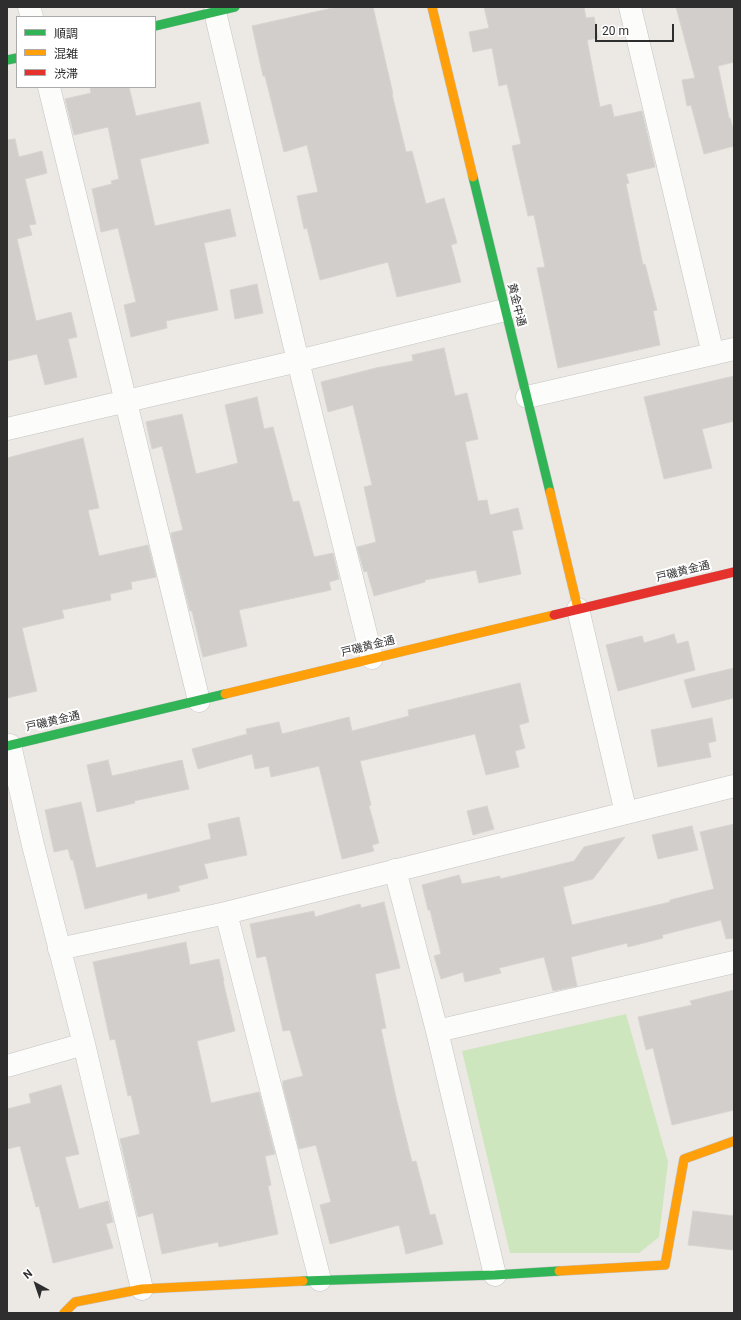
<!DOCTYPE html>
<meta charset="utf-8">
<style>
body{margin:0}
#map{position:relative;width:741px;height:1320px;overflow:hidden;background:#ece8e4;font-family:Roboto,"Noto Sans JP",sans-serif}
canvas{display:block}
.frame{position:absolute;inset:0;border:8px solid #2e2e2e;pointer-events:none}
.legend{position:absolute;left:16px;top:16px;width:140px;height:72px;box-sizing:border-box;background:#fff;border:1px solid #ababab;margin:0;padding:5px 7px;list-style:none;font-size:12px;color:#2e2e2e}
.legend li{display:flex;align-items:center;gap:8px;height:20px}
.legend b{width:20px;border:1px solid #ababab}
.north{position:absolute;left:16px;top:1264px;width:40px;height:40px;-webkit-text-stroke:3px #fff;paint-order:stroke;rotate:320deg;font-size:11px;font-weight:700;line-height:16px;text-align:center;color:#2e2e2e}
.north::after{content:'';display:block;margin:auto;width:14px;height:18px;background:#2e2e2e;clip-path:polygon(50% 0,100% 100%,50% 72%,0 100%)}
.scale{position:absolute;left:595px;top:24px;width:79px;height:18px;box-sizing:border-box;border:2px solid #2e2e2e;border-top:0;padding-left:5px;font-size:12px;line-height:14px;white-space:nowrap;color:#2e2e2e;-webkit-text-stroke:3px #fff;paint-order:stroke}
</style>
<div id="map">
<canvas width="741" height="1320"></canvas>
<div class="frame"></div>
<ul class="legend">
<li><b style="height:5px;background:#30b455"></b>順調</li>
<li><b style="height:5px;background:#ff9f0a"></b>混雑</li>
<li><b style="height:5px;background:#e5322d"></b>渋滞</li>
</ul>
<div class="north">N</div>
<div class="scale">20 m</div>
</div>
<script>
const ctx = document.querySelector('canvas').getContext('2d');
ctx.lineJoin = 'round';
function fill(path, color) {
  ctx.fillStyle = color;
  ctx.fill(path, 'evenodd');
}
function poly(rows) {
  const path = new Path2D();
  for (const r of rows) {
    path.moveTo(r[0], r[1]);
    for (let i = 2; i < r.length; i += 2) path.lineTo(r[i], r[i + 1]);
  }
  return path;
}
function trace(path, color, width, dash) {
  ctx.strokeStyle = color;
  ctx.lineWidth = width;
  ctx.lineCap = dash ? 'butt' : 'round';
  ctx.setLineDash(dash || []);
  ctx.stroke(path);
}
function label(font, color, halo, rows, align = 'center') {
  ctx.font = font + ' Roboto,"Noto Sans JP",sans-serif';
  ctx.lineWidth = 4;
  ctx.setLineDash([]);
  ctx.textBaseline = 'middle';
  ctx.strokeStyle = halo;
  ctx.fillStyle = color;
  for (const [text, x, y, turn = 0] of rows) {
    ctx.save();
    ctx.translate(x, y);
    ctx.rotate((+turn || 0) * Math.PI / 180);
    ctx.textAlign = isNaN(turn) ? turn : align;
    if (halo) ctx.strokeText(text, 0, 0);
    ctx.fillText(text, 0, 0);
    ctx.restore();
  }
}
const green = poly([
 [626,1014,668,1162,659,1237,639,1253,510,1253,462,1051]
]);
const building = poly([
 [337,7,373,7,393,94,392,94,406,152,412,151,426,204,444,198,457,243,451,245,461,282,397,297,388,262,320,280,307,228,304,229,297,196,318,192,307,145,284,152,265,76,263,76,252,26,337,7],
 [484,7,584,7,586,18,594,17,598,38,587,40,600,107,611,104,614,117,642,111,655,167,626,174,629,183,626,184,643,265,645,264,657,310,653,311,660,345,558,368,537,268,545,267,534,215,528,216,512,146,521,144,507,84,499,86,492,48,473,52,469,32,489,28,484,7],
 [676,7,734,7,734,62,718,66,729,118,730,118,734,132,734,146,704,154,691,105,687,106,682,80,695,78,676,7],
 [90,87,129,87,136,116,200,102,209,143,140,159,155,226,230,209,236,236,204,243,218,310,166,321,167,328,131,337,124,305,136,302,118,228,101,232,92,189,112,184,111,181,119,179,108,127,74,135,65,99,91,93,90,87],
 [15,139,19,157,42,151,47,173,25,179,36,224,29,225,32,235,17,239,36,321,71,312,77,337,68,339,77,377,45,385,37,354,7,361,7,140,15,139],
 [257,284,263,313,235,319,230,290,257,284],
 [444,348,455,396,467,393,478,439,465,442,478,501,487,500,490,515,518,508,523,529,512,531,521,574,479,583,476,570,425,580,425,582,374,596,367,571,364,572,357,547,376,542,364,487,372,485,353,405,328,412,321,382,376,368,413,361,412,355,444,348],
 [734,376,734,421,702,429,712,468,664,479,644,397,734,376],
 [257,397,264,429,273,427,293,502,299,501,314,557,333,553,339,579,329,582,331,590,239,610,247,646,203,657,192,611,190,611,172,540,171,533,183,530,162,446,152,449,146,422,182,414,196,474,238,463,225,405,257,397],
 [83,438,99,508,88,510,99,556,148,545,156,577,131,582,132,589,110,594,111,600,62,610,64,618,22,628,37,691,7,698,7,458,83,438],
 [674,634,677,644,688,641,695,670,618,691,606,645,642,636,644,643,674,634],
 [734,668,734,698,692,708,684,680,734,668],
 [520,683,529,722,519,725,525,748,515,751,519,767,486,775,475,734,360,761,371,805,369,806,379,843,372,845,374,851,342,859,319,766,271,777,269,766,255,769,252,754,198,769,192,749,247,734,246,729,279,722,282,734,349,717,352,731,409,716,408,710,520,683],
 [712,718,716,741,708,743,711,757,658,767,651,730,712,718],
 [108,760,112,776,182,760,189,789,134,801,135,803,97,812,87,765,108,760],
 [81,802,96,868,211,839,208,824,239,817,247,855,204,864,208,878,178,886,180,891,148,899,147,893,85,909,73,860,71,860,68,849,54,852,45,810,81,802],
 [487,806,494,829,473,835,467,811,487,806],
 [734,824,734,938,726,939,721,920,662,935,663,938,628,947,627,943,571,957,577,986,553,991,544,957,499,968,501,973,465,982,463,972,441,979,434,956,441,954,430,910,428,910,422,885,459,875,462,884,500,876,500,879,574,861,584,847,625,837,593,879,563,887,572,925,670,902,670,900,714,889,700,832,734,824],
 [692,826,698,850,658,859,652,835,692,826],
 [384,902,400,968,375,974,386,1028,381,1029,397,1102,412,1162,416,1161,430,1215,435,1214,443,1244,406,1254,399,1225,330,1244,320,1205,331,1202,316,1145,299,1149,283,1086,283,1081,303,1076,290,1030,283,1031,266,956,257,958,250,924,314,911,315,917,360,904,361,908,384,902],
 [186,942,190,965,219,959,224,981,223,981,235,1031,197,1041,211,1103,259,1092,275,1154,265,1156,271,1185,268,1186,278,1234,219,1247,218,1242,162,1254,153,1213,138,1217,130,1183,120,1139,140,1134,131,1095,128,1096,115,1039,110,1040,93,962,186,942],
 [734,990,734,1110,672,1125,653,1048,646,1050,638,1017,692,1005,690,1001,734,990],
 [61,1085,79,1154,65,1157,79,1209,108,1201,113,1222,106,1224,113,1248,53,1263,39,1206,36,1207,20,1146,7,1149,7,1109,31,1103,29,1094,61,1085],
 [693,1211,734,1216,734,1250,688,1245,693,1211]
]);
const street = poly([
 [29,7,32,17],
 [630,7,713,354],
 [215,12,298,361,372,658],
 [49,87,199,701],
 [527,397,734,349],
 [7,429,298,361,505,310],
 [578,609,626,813],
 [10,745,33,845,84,1044,142,1289],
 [395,870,437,1031,495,1275],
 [226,913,320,1280],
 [59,949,226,913,734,786],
 [437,1031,734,962],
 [7,1066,84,1044]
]);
const fast = poly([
 [155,26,235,7],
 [7,60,17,58],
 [473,177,550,492],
 [7,746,225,694],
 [303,1281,495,1275,559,1271]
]);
const slow = poly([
 [432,7,473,177],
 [550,492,578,609],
 [225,694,554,615],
 [559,1271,665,1265,684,1159,734,1141],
 [64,1313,75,1302,142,1289,303,1281]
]);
const jam = poly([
 [554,615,734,572]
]);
const streetNames = [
 ["黄金中通",516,305,76],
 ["戸磯黄金通",683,572,-14],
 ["戸磯黄金通",368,647,-14],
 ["戸磯黄金通",53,722,-13]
];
fill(green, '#cee6be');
fill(building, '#d1cecb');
trace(building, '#d7d4d0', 1);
trace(street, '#c5c4c5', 23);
trace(fast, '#c5c4c5', 10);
trace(slow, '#c5c4c5', 10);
trace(jam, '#c5c4c5', 10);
trace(street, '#fcfcfb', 22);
trace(fast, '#30b455', 9);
trace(slow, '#ff9f0a', 9);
trace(jam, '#e5322d', 9);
label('11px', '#2e2e2e', '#fff', streetNames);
</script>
